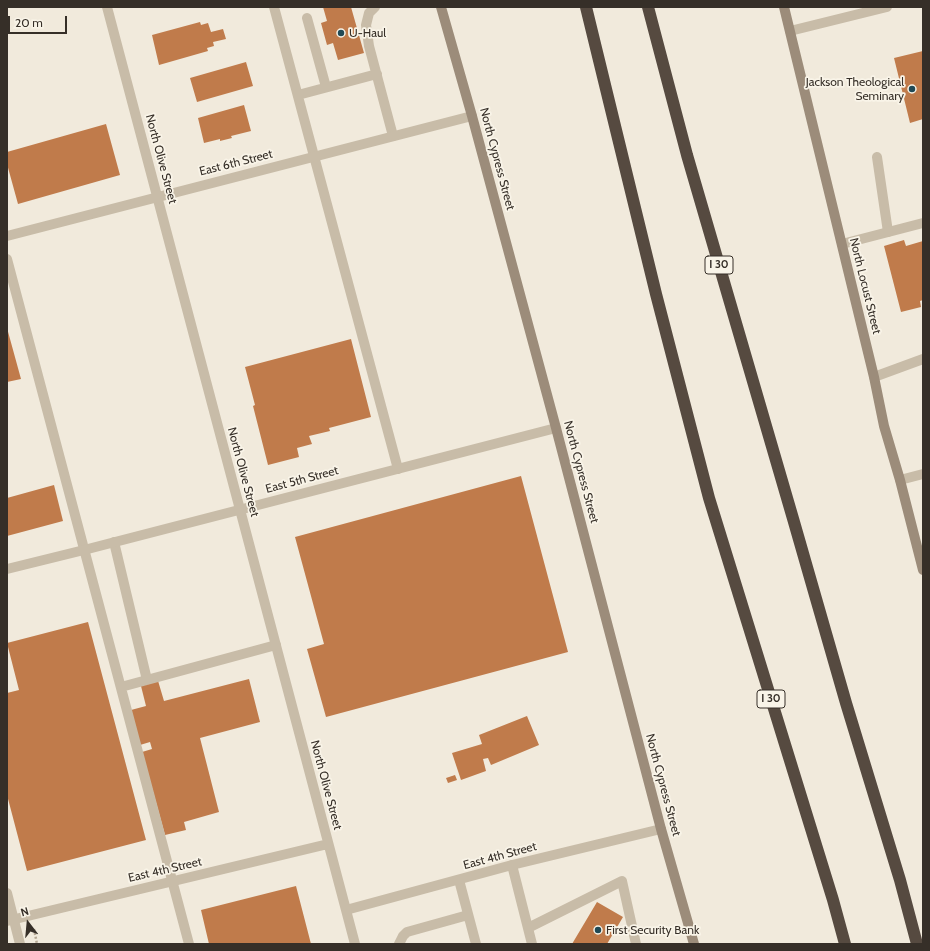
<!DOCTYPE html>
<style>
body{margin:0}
#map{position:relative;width:930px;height:951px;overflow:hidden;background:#f1eadc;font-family:Cabin,sans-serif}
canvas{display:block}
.frame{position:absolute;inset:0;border:8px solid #362f28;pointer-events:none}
.north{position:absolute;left:8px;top:903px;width:40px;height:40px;-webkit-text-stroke:3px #f9f4e8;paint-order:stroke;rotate:344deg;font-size:11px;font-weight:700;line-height:16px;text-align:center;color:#362f28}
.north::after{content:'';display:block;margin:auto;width:14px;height:18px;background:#362f28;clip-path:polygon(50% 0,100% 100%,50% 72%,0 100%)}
.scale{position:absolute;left:8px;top:16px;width:59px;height:18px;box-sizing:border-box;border:2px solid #362f28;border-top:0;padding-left:5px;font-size:12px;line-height:14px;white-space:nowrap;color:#362f28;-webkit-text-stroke:3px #f9f4e8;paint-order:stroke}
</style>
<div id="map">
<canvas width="930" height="951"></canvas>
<div class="frame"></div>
<div class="north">N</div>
<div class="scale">20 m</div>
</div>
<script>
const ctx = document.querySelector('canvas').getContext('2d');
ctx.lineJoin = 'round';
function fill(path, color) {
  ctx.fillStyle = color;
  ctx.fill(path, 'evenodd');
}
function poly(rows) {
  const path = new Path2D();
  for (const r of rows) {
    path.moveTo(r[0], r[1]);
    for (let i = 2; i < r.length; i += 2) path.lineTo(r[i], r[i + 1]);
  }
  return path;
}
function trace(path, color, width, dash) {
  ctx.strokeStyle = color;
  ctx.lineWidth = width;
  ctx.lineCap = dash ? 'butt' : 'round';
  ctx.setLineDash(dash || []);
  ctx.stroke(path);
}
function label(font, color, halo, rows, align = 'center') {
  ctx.font = font + ' Cabin,sans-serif';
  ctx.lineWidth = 3.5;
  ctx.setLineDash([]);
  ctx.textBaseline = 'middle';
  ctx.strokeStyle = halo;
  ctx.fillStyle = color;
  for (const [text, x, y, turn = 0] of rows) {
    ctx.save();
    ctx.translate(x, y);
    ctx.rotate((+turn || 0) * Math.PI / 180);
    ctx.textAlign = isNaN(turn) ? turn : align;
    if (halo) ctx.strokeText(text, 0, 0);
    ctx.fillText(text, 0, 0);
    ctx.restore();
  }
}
const building = poly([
 [323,7,351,7,364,53,338,60,333,43,327,45,321,23,327,21],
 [200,22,201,25,208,23,211,32,223,29,226,39,213,42,214,46,207,48,208,51,159,65,152,35],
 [923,51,923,119,910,123,894,58],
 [246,62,253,86,197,102,190,78],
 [244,105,251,131,231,136,232,138,220,141,220,139,204,143,198,118],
 [106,124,120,175,18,204,7,164,7,152],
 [904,240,906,246,923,241,923,300,920,301,921,307,901,312,884,246],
 [7,328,21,379,7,382],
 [351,339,371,417,329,428,330,431,309,436,312,444,297,448,299,457,268,465,253,406,255,405,245,367],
 [521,476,568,652,326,717,307,649,324,644,295,537],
 [54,485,63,521,7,536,7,498],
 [88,622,146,840,27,871,7,795,7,693,19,690,7,643],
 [156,674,164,701,249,679,260,722,200,738,219,812,184,822,186,830,165,835,142,752,152,749,150,742,140,745,131,710,146,706,139,678],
 [527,716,539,745,491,765,488,758,483,759,486,771,461,780,452,753,482,744,479,735],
 [455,775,457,780,448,783,446,778],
 [296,886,311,944,209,944,201,910],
 [597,902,623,917,607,944,572,944]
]);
const path = poly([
 [34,929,37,944]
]);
const lane = poly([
 [274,7,398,469],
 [375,7,369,13,366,25,369,46,393,136],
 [307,18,326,87],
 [298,95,377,74],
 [877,157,888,232],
 [7,259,189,944],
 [874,377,923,359],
 [114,542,147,680],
 [121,687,276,645],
 [512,865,532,944],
 [459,880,476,944],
 [528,928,622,881,636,944],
 [399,944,403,936,407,932,468,915]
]);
const street = poly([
 [107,7,355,944],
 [790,31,887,7],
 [7,236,472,116],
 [842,244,923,223],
 [900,480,923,474],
 [7,569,84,550,556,428],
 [7,893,20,944],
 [346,910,512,865,661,829],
 [7,921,328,844]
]);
const secondary = poly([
 [441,7,472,116,556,428,661,829,694,944],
 [784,7,874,377,884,426,900,480,923,570]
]);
const highway = poly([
 [586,7,656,294,709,498,833,900,845,944],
 [648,7,687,155,794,522,846,703,900,880,917,944]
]);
const markers = [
 [341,33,4,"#204955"],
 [912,89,4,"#204955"],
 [598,930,4,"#204955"]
];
const shields = [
 [719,265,28],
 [771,699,28]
];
const shieldNames = [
 ["I 30",719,265],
 ["I 30",771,699]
];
const poiNames = [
 ["U-Haul",349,33],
 ["Jackson Theological",904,82,"right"],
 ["Seminary",904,96,"right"],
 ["First Security Bank",606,930]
];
const streetNames = [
 ["North Olive Street",161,159,75],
 ["North Cypress Street",497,159,75],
 ["East 6th Street",236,163,-14],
 ["North Locust Street",865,286,76],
 ["North Olive Street",243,472,75],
 ["North Cypress Street",581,472,75],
 ["East 5th Street",302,480,-15],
 ["North Olive Street",326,785,75],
 ["North Cypress Street",663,785,75],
 ["East 4th Street",500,856,-15],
 ["East 4th Street",165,870,-13]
];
fill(building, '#c07b4b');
trace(path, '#b4a793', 2.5, [2, 2]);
trace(lane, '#c8bca8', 10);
trace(street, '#c8bca8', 10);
trace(secondary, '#9c8c7a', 10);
trace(highway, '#564a40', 12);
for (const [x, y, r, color] of markers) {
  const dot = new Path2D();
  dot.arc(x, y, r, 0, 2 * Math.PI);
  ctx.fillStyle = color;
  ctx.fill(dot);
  trace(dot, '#f9f4e8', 1.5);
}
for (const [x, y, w] of shields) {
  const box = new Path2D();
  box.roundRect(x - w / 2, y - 9, w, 18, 3);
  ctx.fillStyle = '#f9f4e8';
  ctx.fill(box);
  trace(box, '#362f28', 1);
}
label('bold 11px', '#362f28', null, shieldNames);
label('12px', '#362f28', '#f9f4e8', poiNames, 'left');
label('12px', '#362f28', '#f9f4e8', streetNames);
</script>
